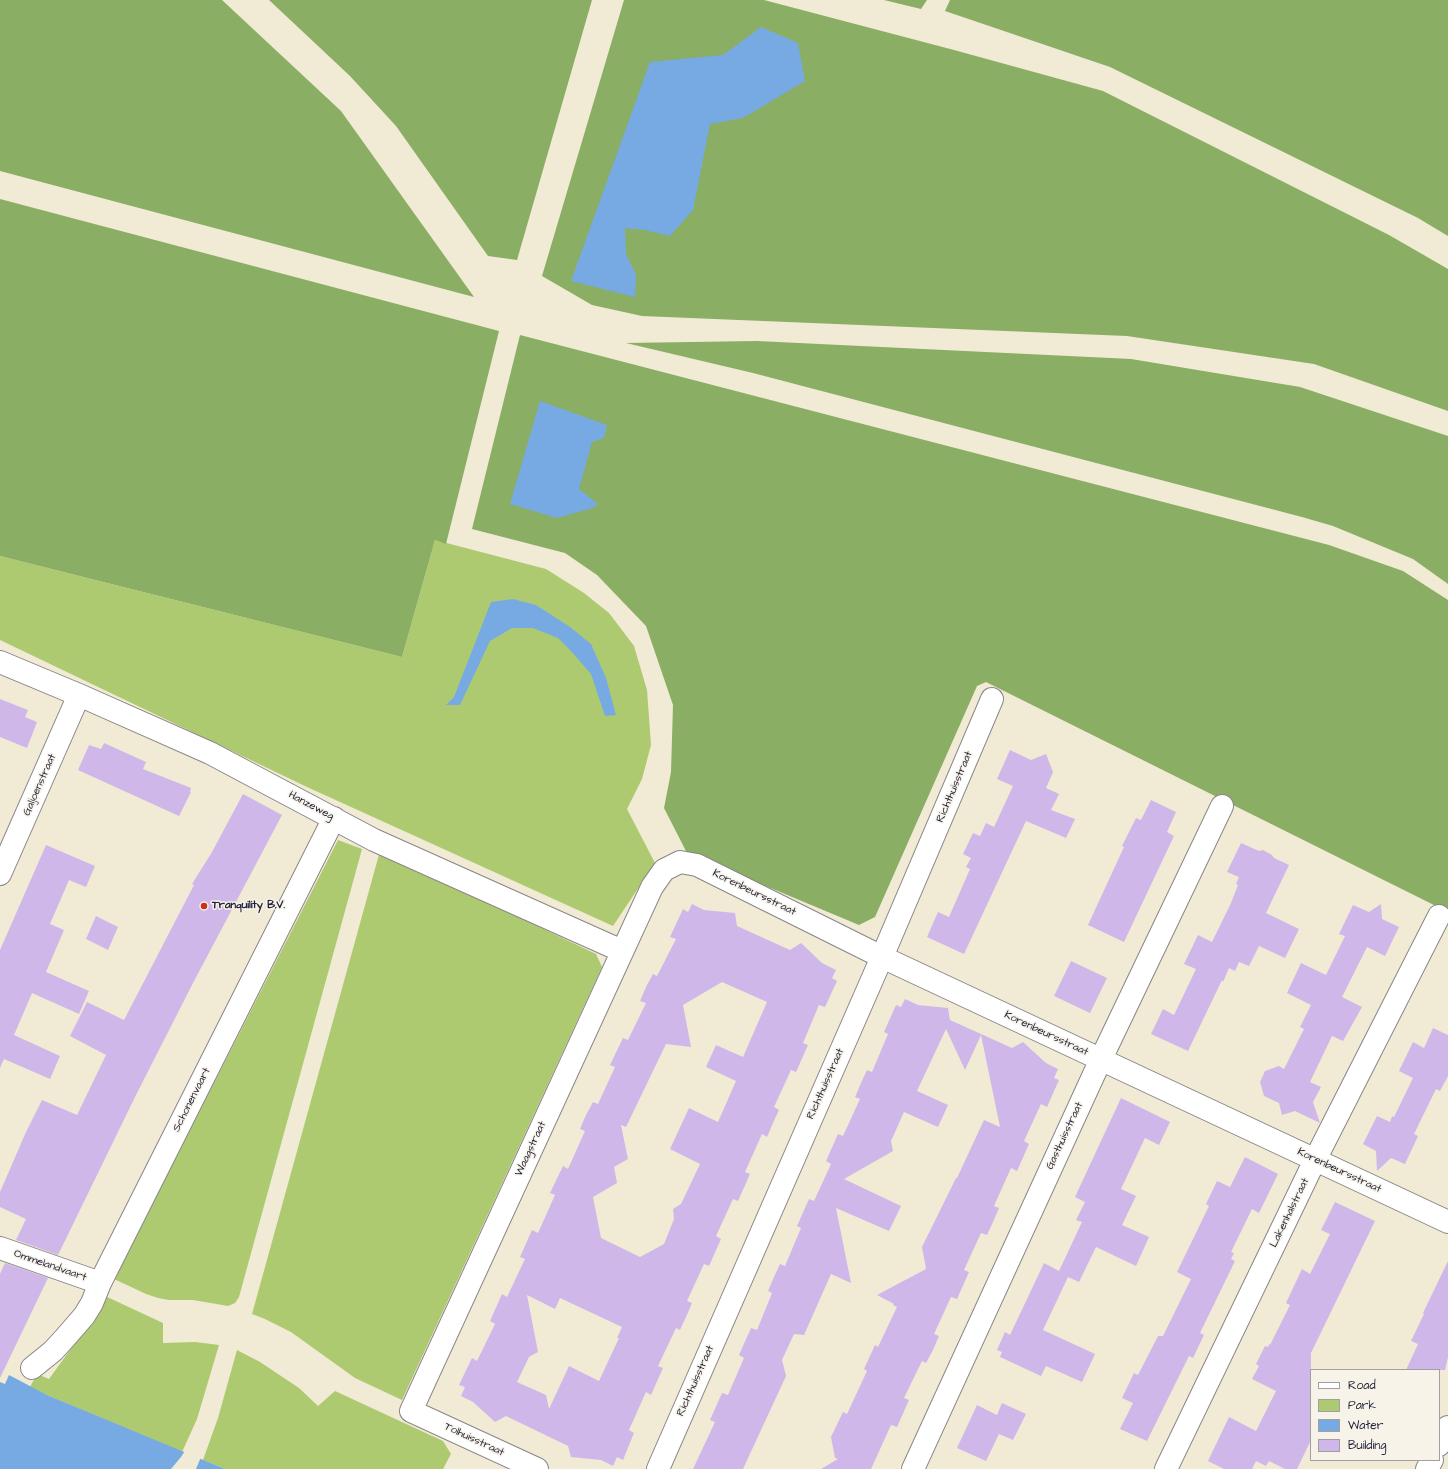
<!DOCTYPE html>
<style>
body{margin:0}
#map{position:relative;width:1448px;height:1469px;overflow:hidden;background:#f1ead4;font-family:"Architects Daughter",sans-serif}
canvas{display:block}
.legend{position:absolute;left:1310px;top:1369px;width:130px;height:92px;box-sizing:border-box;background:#f7f3e8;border:1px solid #a29fa3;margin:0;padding:5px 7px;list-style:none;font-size:12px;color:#22223b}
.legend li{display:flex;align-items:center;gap:8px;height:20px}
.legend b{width:20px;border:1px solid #a29fa3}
</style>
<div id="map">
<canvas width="1448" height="1469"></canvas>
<ul class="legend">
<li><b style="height:5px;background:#fff"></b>Road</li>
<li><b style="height:11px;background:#adca71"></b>Park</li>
<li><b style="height:11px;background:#77aae3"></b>Water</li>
<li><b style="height:11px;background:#cfb8e9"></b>Building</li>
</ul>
</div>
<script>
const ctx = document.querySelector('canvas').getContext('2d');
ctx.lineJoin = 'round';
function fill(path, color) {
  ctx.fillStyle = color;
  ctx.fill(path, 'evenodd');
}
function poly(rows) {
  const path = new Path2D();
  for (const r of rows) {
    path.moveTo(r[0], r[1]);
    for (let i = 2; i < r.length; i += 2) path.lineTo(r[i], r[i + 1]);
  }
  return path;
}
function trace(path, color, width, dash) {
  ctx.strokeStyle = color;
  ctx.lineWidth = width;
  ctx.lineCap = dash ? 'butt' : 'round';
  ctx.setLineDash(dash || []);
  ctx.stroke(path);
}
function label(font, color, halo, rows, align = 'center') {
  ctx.font = font + ' "Architects Daughter",sans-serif';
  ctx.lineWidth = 3;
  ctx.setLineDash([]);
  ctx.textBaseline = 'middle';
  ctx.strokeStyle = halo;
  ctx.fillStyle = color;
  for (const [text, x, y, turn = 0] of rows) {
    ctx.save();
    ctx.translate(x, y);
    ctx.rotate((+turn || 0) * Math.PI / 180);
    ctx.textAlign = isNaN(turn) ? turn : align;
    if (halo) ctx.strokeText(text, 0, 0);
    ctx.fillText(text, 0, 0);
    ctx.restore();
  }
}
const green = poly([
 [435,540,546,569,584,593,609,613,634,646,647,690,651,745,642,779,627,809,655,863,613,926,307,787,0,640,0,556,402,657],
 [338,840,362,849,239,1297,235,1303,228,1306,193,1300,169,1300,158,1298,146,1294,114,1279],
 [380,851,596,954,602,967,402,1400,355,1378,291,1332,265,1319,252,1314],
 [105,1296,163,1323,163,1343,195,1342,219,1345,197,1419,182,1452,47,1395,30,1387,37,1374,49,1379,91,1321],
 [237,1350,260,1362,299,1388,318,1406,335,1391,443,1441,451,1454,443,1469,225,1469,203,1460,218,1418]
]);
const forest = poly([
 [0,0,222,0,341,111,474,297,0,171],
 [269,0,592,0,517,260,488,256,396,126,350,76],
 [624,0,764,0,954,50,1103,91,1389,235,1448,269,1448,411,1314,364,1127,336,642,316,592,305,542,276],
 [884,0,927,0,921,9],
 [950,0,1448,0,1448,236,1418,218,1110,67,945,11],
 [0,199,499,331,446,544,435,540,402,657,0,556],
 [520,335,1329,545,1403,571,1448,600,1448,912,986,682,977,686,875,917,859,925,687,853,664,808,671,772,673,705,646,626,597,575,565,553,472,529],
 [757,341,1131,359,1300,387,1448,436,1448,584,1413,559,1333,526,1302,517,753,373,626,343]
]);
const water = poly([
 [761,27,798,43,805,81,743,118,710,124,693,210,670,236,645,230,625,228,626,254,636,275,635,297,571,281,650,62,723,55],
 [540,401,607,425,604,438,592,442,579,489,598,504,593,508,557,518,510,504],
 [513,599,536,605,570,627,591,644,606,678,616,715,605,716,591,674,571,651,558,638,533,628,512,628,490,641,460,705,446,705,454,697,491,602],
 [9,1375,47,1395,225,1469,0,1469,0,1382,5,1384]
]);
const pier = poly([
 [185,1451,201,1457,196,1469,171,1469,181,1457]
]);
const building = poly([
 [0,699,28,710,25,717,37,722,27,748,0,737],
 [104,743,146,762,143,769,191,788,190,792,191,792,179,816,78,770,89,745,101,749],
 [1010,750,1031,760,1046,754,1053,772,1046,788,1059,794,1051,810,1075,819,1066,838,1026,821,964,954,927,937,938,912,949,917,970,869,966,867,971,858,963,854,973,833,980,836,986,823,994,827,1013,786,997,779],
 [243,794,282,815,193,983,136,1095,58,1255,16,1240,26,1219,0,1207,0,1192,26,1132,42,1100,77,1115,106,1055,70,1036,87,1002,124,1020,194,885,192,884,212,852],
 [1151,800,1176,812,1167,832,1174,836,1124,942,1088,925,1124,847,1122,846,1136,818,1141,820],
 [1241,843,1259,851,1263,850,1272,855,1274,858,1289,865,1266,913,1299,929,1285,958,1259,946,1249,966,1239,962,1235,971,1229,968,1223,982,1222,980,1188,1051,1151,1034,1163,1009,1174,1015,1196,969,1184,964,1198,935,1212,942,1231,903,1238,885,1236,884,1239,877,1227,872],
 [46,845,95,866,86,887,69,880,50,924,64,930,46,972,89,991,79,1014,32,993,14,1035,60,1056,50,1079,4,1059,0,1068,0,950],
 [692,904,704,910,735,913,737,926,790,950,801,943,822,963,836,970,832,978,837,981,825,1007,819,1005,803,1043,808,1045,796,1072,791,1070,774,1107,779,1110,773,1123,767,1137,762,1134,745,1172,750,1174,738,1201,733,1199,716,1236,721,1239,709,1266,704,1264,687,1301,692,1303,686,1317,680,1330,676,1328,658,1366,663,1368,651,1395,646,1392,629,1430,634,1433,623,1460,617,1457,613,1466,601,1460,571,1457,568,1446,506,1416,495,1422,473,1402,461,1396,465,1387,459,1385,472,1358,477,1361,495,1324,490,1321,502,1294,507,1297,525,1259,520,1257,532,1230,538,1233,555,1195,550,1193,563,1166,568,1169,585,1131,580,1129,586,1115,593,1102,598,1104,615,1067,610,1065,623,1038,628,1040,646,1003,640,1001,646,987,653,974,657,976,676,939,670,937,683,909,688,912],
 [722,982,767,1002,743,1057,716,1045,706,1067,736,1081,718,1122,689,1108,670,1149,700,1164,681,1204,673,1209,674,1219,664,1244,640,1257,601,1238,593,1197,617,1183,614,1167,628,1159,621,1125,626,1127,666,1044,691,1047,683,1005],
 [527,1295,555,1309,560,1298,622,1327,617,1338,619,1338,599,1381,569,1366,549,1409,546,1395,517,1382,529,1357,538,1352],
 [1381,904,1382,919,1399,927,1385,956,1367,947,1342,997,1362,1007,1343,1041,1332,1036,1310,1082,1321,1087,1313,1102,1320,1123,1295,1111,1282,1115,1279,1103,1264,1096,1260,1082,1265,1071,1279,1066,1284,1069,1304,1029,1300,1027,1311,1005,1287,993,1301,963,1326,975,1345,936,1339,934,1353,905,1369,912],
 [96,916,118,927,108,950,86,939],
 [1071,961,1107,978,1090,1013,1054,996],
 [905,999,918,1005,948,1008,950,1020,1012,1048,1023,1042,1046,1063,1058,1069,1054,1078,1059,1080,1047,1107,1041,1104,1024,1141,1029,1144,1017,1171,1011,1168,994,1206,999,1208,993,1222,987,1235,981,1233,964,1270,969,1272,957,1299,951,1297,934,1334,939,1336,933,1350,926,1363,922,1361,904,1398,909,1400,897,1427,891,1425,871,1469,821,1469,838,1459,835,1458,831,1437,843,1412,847,1414,867,1371,864,1369,875,1345,878,1347,897,1307,893,1305,894,1304,877,1295,926,1269,922,1247,956,1178,957,1178,984,1120,1000,1127,981,1035,965,1070,946,1029,917,1091,948,1105,938,1127,904,1112,891,1141,893,1151,844,1179,901,1206,889,1231,836,1208,851,1283,831,1274,804,1335,794,1334,782,1360,786,1376,743,1469,693,1469,715,1422,710,1420,722,1393,728,1395,744,1358,739,1355,751,1328,757,1330,772,1293,768,1291,774,1277,780,1264,785,1266,801,1228,797,1226,809,1199,814,1201,831,1164,826,1161,838,1134,843,1136,860,1099,855,1097,861,1083,867,1070,872,1072,888,1034,884,1032,896,1005,901,1007],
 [1433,1028,1448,1035,1448,1076,1440,1091,1436,1089,1414,1134,1418,1136,1405,1164,1391,1158,1377,1171,1376,1151,1363,1144,1377,1116,1390,1122,1392,1116,1394,1117,1413,1078,1399,1071,1413,1042,1424,1048],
 [1121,1098,1170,1122,1159,1145,1145,1138,1121,1189,1136,1196,1122,1225,1149,1237,1136,1266,1096,1247,1079,1282,1068,1277,1043,1330,1095,1354,1082,1382,1046,1366,1041,1376,1000,1357,1002,1352,997,1350,1005,1332,1010,1335,1044,1263,1059,1271,1082,1222,1076,1220,1085,1202,1075,1197],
 [1245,1157,1278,1174,1259,1213,1252,1209,1231,1252,1234,1253,1231,1259,1235,1261,1200,1333,1204,1335,1193,1358,1189,1356,1147,1441,1120,1429,1133,1403,1122,1398,1134,1373,1138,1375,1158,1336,1163,1336,1191,1279,1177,1272,1209,1206,1206,1204,1217,1181,1230,1187],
 [1335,1202,1375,1221,1311,1353,1311,1440,1297,1469,1285,1469,1269,1461,1266,1466,1256,1461,1252,1469,1224,1469,1208,1461,1229,1417,1256,1431,1276,1391,1252,1379,1259,1366,1256,1364,1265,1346,1268,1347,1269,1344,1270,1345,1290,1305,1286,1303,1302,1269,1310,1274,1330,1234,1321,1230],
 [1448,1261,1448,1357,1445,1370,1406,1370,1418,1344,1411,1341,1424,1314,1423,1313],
 [5,1263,48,1278,0,1378,0,1274],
 [1002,1403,1026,1414,1013,1440,999,1434,986,1461,957,1448,977,1405,997,1415]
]);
const minor = poly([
 [0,662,79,695,210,753,374,840,622,951],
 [0,874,79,695],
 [0,1248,100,1283],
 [32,1368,53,1351,64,1339,84,1316,92,1303,100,1283,334,818],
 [1439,1445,1448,1427],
 [537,1469,411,1411,652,887,664,870,680,862,697,865,882,957,1448,1222],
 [658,1469,882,957,992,699],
 [913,1469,1101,1059,1222,806],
 [1166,1469,1315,1160,1439,916],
 [1427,1469,1432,1460]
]);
const markers = [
 [204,906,4,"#c8321e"]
];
const streetNames = [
 ["Galjoenstraat",40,785,-66],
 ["Richthuisstraat",955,787,-67],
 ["Hanzeweg",311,806,28],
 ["Korenbeursstraat",754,893,26],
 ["Korenbeursstraat",1046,1034,25],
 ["Richthuisstraat",826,1084,-66],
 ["Schonenvaart",192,1100,-63],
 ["Gasthuisstraat",1065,1136,-65],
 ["Waagstraat",531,1149,-65],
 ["Korenbeursstraat",1339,1171,25],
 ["Lakenhalstraat",1290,1213,-64],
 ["Ommelandvaart",50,1266,19],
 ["Richthuisstraat",696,1381,-66],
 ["Tolhuisstraat",474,1440,25]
];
const poiNames = [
 ["Tranquility B.V.",212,906]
];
fill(green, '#adca71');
fill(forest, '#8aae63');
fill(water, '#77aae3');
fill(pier, '#f1ead4');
fill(building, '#cfb8e9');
trace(minor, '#8a8688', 24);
trace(minor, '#fff', 22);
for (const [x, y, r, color] of markers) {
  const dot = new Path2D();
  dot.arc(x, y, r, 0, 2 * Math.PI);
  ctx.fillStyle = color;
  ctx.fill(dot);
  trace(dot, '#f7f3e8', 1.5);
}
label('11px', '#22223b', '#f7f3e8', streetNames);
label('bold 11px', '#22223b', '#f7f3e8', poiNames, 'left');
</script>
